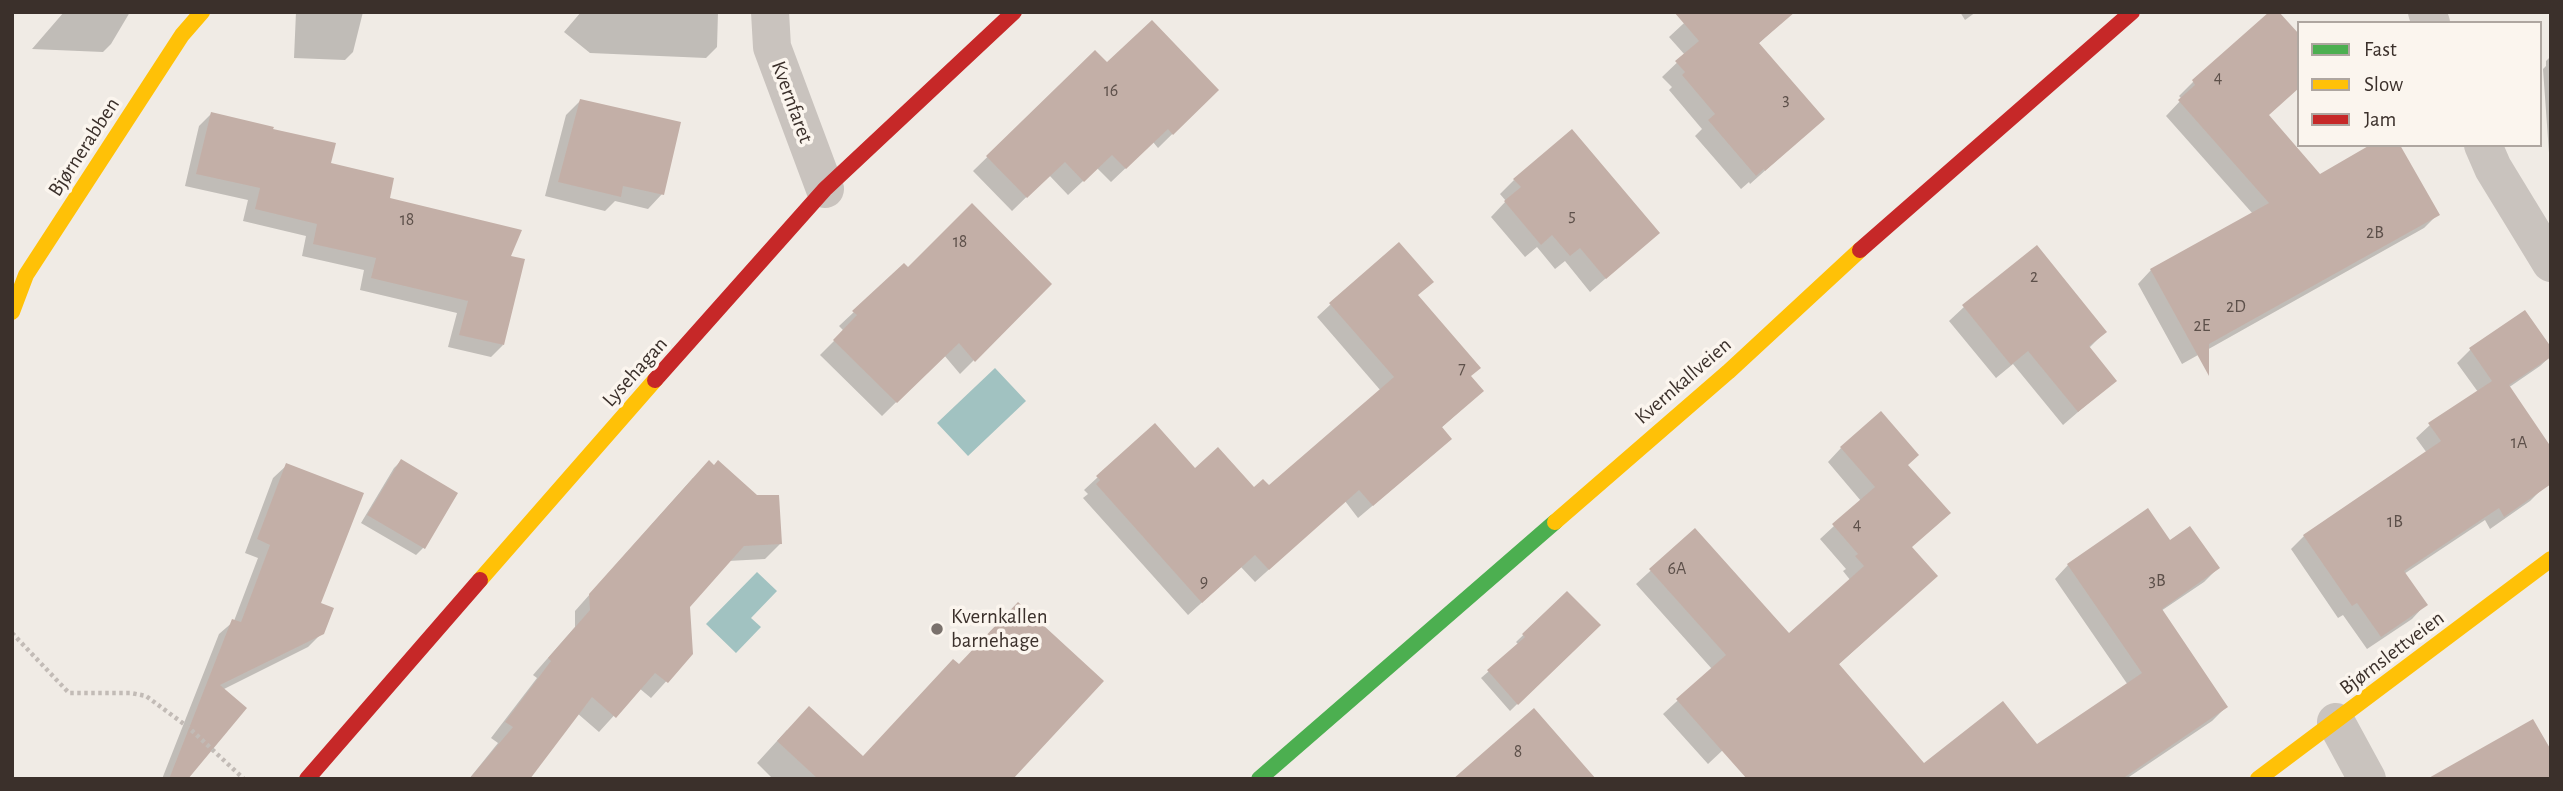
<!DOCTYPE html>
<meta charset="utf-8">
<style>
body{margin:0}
#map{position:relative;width:2563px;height:791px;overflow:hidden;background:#f0ebe5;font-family:"Alegreya Sans",sans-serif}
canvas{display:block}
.frame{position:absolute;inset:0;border:14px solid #3b302b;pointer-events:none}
.legend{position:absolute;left:2297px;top:21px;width:245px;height:126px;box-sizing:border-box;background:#fbf5ee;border:2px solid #aea6a0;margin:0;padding:9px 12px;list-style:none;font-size:21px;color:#3b302b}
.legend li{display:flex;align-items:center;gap:14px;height:35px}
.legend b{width:35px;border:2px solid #aea6a0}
</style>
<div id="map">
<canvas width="2563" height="791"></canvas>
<div class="frame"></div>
<ul class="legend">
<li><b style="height:9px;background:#4caf50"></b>Fast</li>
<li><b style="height:9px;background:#ffc107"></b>Slow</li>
<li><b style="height:9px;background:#c62828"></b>Jam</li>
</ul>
</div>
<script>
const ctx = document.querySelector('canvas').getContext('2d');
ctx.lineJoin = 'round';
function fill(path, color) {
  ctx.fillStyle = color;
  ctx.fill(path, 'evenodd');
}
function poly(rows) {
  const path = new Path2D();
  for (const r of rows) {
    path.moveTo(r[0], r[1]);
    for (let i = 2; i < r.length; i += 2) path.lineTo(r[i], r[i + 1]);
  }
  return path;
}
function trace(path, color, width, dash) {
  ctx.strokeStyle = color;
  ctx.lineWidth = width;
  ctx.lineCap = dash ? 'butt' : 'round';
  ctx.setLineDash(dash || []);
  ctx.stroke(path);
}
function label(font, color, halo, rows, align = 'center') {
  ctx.font = font + ' "Alegreya Sans",sans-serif';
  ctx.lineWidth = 7;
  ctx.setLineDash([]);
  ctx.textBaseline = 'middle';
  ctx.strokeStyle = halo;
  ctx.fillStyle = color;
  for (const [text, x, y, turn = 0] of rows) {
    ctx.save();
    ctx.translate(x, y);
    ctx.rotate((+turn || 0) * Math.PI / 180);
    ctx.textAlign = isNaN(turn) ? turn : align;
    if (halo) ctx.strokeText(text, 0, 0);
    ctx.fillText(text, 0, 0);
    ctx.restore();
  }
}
const water = poly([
 [995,368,1026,401,968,456,937,423],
 [757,572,777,591,751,618,761,627,736,653,706,624]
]);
const shadow = poly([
 [64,12,130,12,111,44,103,52,32,49],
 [296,12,363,12,353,52,345,60,294,58],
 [581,12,718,12,717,47,706,58,590,53,564,32],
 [1696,12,1785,19,1758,44,1823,119,1750,184,1749,182,1741,189,1695,136,1702,129,1669,90,1672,87,1662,77,1685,55,1669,37],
 [1960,12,1976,12,1965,20],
 [2271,12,2267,116,2319,176,2438,214,2424,228,2182,364,2138,284,2151,270,2253,214,2166,116,2182,99,2179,96,2193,82],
 [1095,52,1107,65,1217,90,1158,148,1153,142,1111,182,1097,168,1068,195,1049,175,1012,211,973,171],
 [2551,56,2551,153,2549,153,2543,69,2546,66,2546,61],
 [580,101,662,194,648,209,615,201,605,211,545,196,566,115],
 [211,114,271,131,388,200,503,345,491,357,448,347,457,313,360,290,364,270,302,256,306,236,243,221,248,200,185,186,199,126],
 [1514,180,1658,233,1590,292,1565,261,1555,269,1537,247,1525,257,1491,217,1506,201,1500,194],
 [904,265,907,270,1050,284,960,374,944,355,882,416,820,355,844,331,839,326],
 [1417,296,1469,377,1482,391,1441,428,1436,452,1358,518,1345,501,1255,582,1241,567,1188,615,1083,498,1088,494,1084,490,1098,477,1195,470,1254,489,1268,487,1381,391,1317,317,1331,304],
 [1964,307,2105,332,2089,348,2115,380,2063,425,2013,364,1996,378,1949,321],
 [2471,349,2551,356,2540,366,2508,388,2544,487,2530,501,2490,529,2485,520,2404,574,2425,605,2412,619,2367,649,2343,615,2338,618,2291,549,2304,536,2427,453,2416,438,2430,425,2478,392,2457,363],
 [1841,448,1906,465,1911,547,1936,576,1838,665,1924,766,2037,746,2128,685,2055,579,2068,565,2169,543,2218,568,2204,582,2161,611,2226,707,2212,721,2126,779,1752,779,1725,748,1708,764,1663,714,1712,669,1636,584,1695,530,1789,636,1851,581,1843,571,1846,569,1820,539,1861,501,1828,462],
 [401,461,456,494,423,548,416,555,361,523,394,468],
 [287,465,319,604,322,633,308,647,222,690,186,779,162,779,219,634,234,621,258,558,245,553,273,478],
 [693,478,781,543,765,559,728,561,688,606,691,654,651,698,639,688,599,732,577,713,528,779,469,779,498,743,491,738,537,678,533,675,575,627,575,611],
 [1567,593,1598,625,1510,711,1481,678,1519,645,1516,642],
 [787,730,863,758,1011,779,773,779,757,763]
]);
const building = poly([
 [1674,12,1795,12,1759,43,1825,119,1765,171,1764,169,1756,176,1708,120,1715,114,1682,75,1685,72,1675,61,1699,41],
 [2269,12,2279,12,2299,34,2299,88,2269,115,2320,174,2370,145,2400,145,2440,215,2209,344,2209,376,2150,269,2269,203,2178,100,2195,85,2192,80],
 [1152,20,1219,90,1173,135,1168,129,1126,169,1112,155,1084,182,1065,162,1027,198,986,156,1095,50,1107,62],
 [580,99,681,122,664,195,623,186,621,197,558,182],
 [211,112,274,127,273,129,336,143,331,163,394,178,390,198,522,230,511,256,525,259,504,345,459,335,468,301,371,278,376,258,313,244,317,224,255,209,260,188,196,174],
 [1572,129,1660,233,1606,279,1580,248,1570,256,1552,235,1541,245,1504,201,1521,187,1513,179],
 [972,203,1052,284,975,362,959,343,897,403,833,340,857,315,852,311,904,263,908,267],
 [1399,242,1434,282,1418,295,1481,368,1471,376,1484,391,1442,427,1452,439,1373,506,1359,490,1269,570,1255,555,1202,603,1096,484,1100,480,1096,476,1155,423,1195,468,1218,447,1254,487,1263,479,1269,485,1394,377,1329,303],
 [2037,245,2107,332,2089,346,2117,381,2078,412,2028,351,2011,365,1962,305],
 [2525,310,2551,347,2551,357,2509,385,2551,447,2551,484,2504,517,2499,508,2404,571,2428,605,2381,637,2357,603,2352,606,2303,535,2441,441,2428,423,2492,381,2469,348],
 [1881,411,1919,455,1908,465,1951,513,1912,547,1938,576,1839,664,1924,763,2003,701,2037,744,2142,673,2067,564,2148,508,2170,540,2190,526,2220,568,2162,609,2228,707,2122,779,1747,779,1676,699,1726,655,1649,569,1695,528,1789,633,1864,566,1855,556,1858,554,1832,524,1875,487,1840,447],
 [401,459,458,493,425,549,367,515],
 [709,460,714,465,718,460,757,495,779,495,782,544,744,546,690,607,693,654,668,683,655,673,616,718,592,697,530,779,469,779,513,727,505,722,551,661,548,658,590,610,589,594],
 [286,463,364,493,321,603,334,608,324,634,220,685,247,708,188,779,169,779,232,619,241,622,270,545,257,539],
 [1567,591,1601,625,1518,705,1487,670,1525,637,1522,634],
 [1018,602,1104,681,1013,779,818,779,777,741,809,706,863,756,953,659,959,664],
 [1534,708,1596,779,1453,779],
 [2533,719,2551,750,2551,779,2427,779]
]);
const path = poly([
 [12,633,69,693,131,693,146,696,188,727,244,779]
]);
const street = poly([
 [770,12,772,47,825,189],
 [2427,12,2431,23],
 [2483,145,2493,168,2551,263],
 [2336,722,2367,779]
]);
const fast = poly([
 [1259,779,1555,522]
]);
const slow = poly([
 [12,312,26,275,182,35,202,12],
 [1555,522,1728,372,1860,250],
 [480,580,655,380],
 [2258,779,2551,559]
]);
const jam = poly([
 [1860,250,2132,12],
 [655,380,825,189,1014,12],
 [307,779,480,580]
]);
const markers = [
 [937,629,7,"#7a716c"]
];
const numberNames = [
 ["4",2218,78],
 ["16",1111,91],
 ["3",1786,100],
 ["5",1572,216],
 ["18",407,220],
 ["2B",2375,233],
 ["18",960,242],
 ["2",2034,277],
 ["2D",2236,307],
 ["2E",2202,326],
 ["7",1462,369],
 ["1A",2519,443],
 ["1B",2395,522],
 ["4",1857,525],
 ["6A",1677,569],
 ["3B",2157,581],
 ["9",1204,582],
 ["8",1518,752]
];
const streetNames = [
 ["Kvernfaret",792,102,70],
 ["Bjørnerabben",84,147,-57],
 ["Lysehagan",635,372,-48],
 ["Kvernkallveien",1683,381,-41],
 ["Bjørnslettveien",2392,653,-37]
];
const poiNames = [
 ["Kvernkallen",951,617],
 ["barnehage",951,641]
];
fill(water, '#a1c2c1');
fill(shadow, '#0003');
fill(building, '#c3afa7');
trace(path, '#c2bbb6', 4.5, [3.5, 3.5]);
trace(street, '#c9c3be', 38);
trace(fast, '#4caf50', 16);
trace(slow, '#ffc107', 16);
trace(jam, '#c62828', 16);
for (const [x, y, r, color] of markers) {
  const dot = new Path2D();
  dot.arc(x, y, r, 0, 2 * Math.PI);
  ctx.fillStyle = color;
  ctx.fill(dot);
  trace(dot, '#fbf5ee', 2.5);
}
label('18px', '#5d504a', null, numberNames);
label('21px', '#3b302b', '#fbf5ee', streetNames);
label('21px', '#3b302b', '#fbf5ee', poiNames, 'left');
</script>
